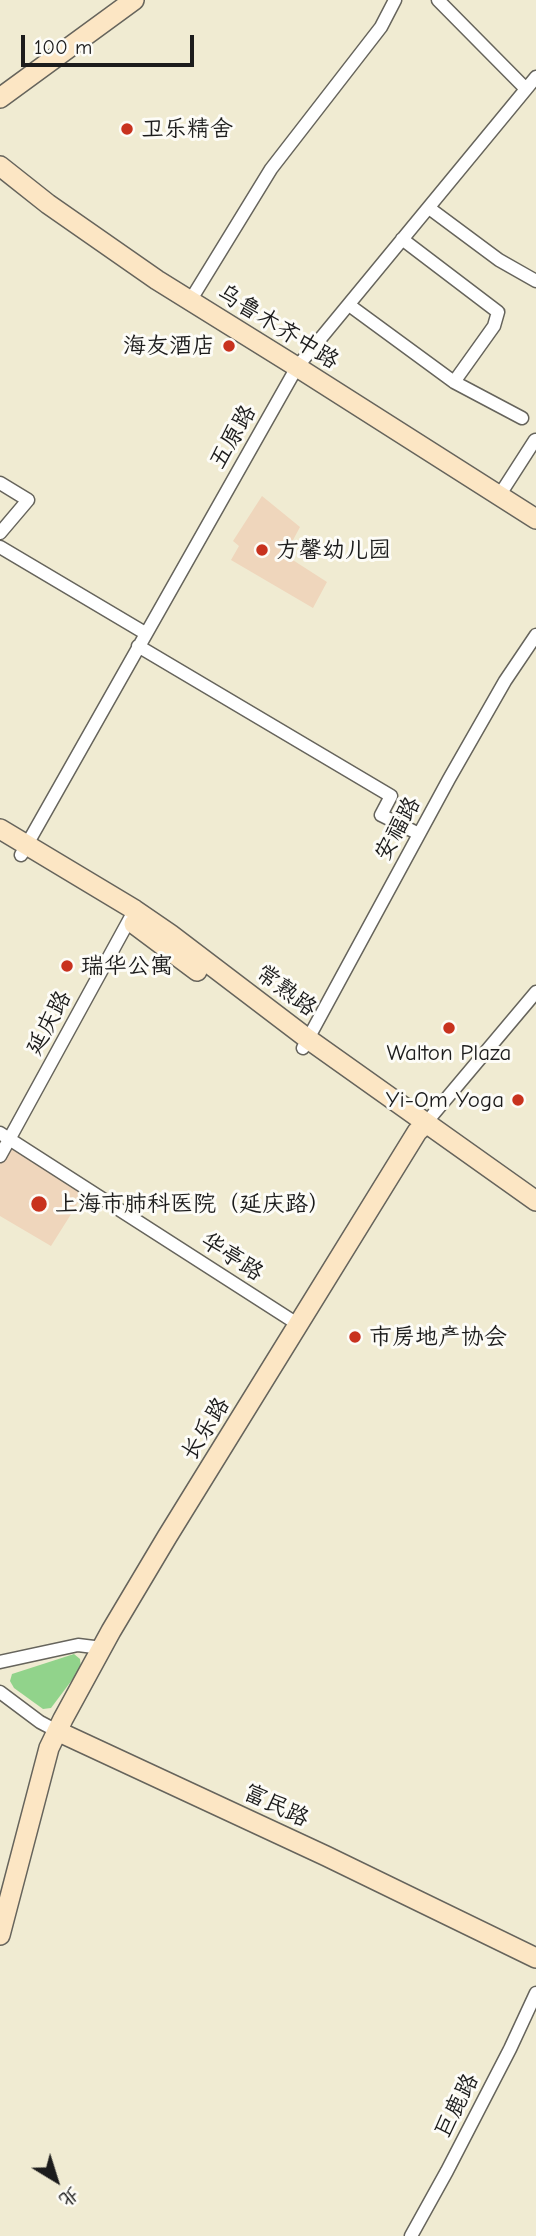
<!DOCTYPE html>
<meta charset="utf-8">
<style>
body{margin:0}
#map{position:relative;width:536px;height:2236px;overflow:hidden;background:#f0ebd2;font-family:"Comic Neue","LXGW WenKai TC",sans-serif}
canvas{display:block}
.north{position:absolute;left:21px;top:2145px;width:70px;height:70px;-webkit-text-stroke:5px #fdfcf7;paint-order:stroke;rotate:142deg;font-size:19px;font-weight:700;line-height:28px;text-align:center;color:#1c1c1c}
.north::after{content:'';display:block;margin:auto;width:24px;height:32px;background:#1c1c1c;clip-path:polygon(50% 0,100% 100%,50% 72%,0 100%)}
.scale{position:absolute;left:21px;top:35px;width:173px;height:32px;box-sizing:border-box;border:4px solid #1c1c1c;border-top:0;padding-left:9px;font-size:21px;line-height:24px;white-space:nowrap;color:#1c1c1c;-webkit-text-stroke:5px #fdfcf7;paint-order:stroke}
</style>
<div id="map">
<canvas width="536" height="2236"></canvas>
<div class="north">北</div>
<div class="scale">100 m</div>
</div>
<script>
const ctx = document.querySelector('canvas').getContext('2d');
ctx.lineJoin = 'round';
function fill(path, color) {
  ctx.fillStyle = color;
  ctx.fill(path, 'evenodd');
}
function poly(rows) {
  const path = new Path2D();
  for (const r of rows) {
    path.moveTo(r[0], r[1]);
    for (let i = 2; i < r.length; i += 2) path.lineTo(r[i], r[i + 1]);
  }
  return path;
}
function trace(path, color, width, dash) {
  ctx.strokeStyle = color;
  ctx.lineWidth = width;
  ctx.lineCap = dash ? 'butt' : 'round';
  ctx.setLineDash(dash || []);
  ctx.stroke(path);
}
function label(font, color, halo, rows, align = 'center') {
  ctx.font = font + ' "Comic Neue","LXGW WenKai TC",sans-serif';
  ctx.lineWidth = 6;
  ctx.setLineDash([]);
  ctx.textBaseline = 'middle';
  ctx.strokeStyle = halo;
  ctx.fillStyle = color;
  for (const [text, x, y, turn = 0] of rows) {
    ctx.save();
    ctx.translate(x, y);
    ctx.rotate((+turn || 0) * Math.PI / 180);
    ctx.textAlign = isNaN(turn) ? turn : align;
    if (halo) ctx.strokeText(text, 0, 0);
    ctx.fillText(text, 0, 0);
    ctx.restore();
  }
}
const built = poly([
 [262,496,300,527,285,555,327,582,313,608,231,560,239,546,233,541],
 [12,1143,85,1192,51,1246,0,1216,0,1163]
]);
const green = poly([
 [74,1654,80,1659,81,1668,51,1708,43,1709,14,1688,10,1681,12,1674]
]);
const street = poly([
 [438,0,526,89],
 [429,208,499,260,536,281],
 [402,239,498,312,494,326,454,382],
 [190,301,271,169,381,27,395,0],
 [349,305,454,382,522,418],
 [0,483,28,500,0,533],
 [499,496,535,440],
 [0,547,145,633],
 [138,646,391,796,381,815,419,834],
 [21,855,297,367,536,77],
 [303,1048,449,779,505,681,536,635],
 [425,1124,536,992],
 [0,1133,299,1325],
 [0,1156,133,913],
 [0,1662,78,1645,102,1648],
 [0,1692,40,1722,57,1731],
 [411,2236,447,2171,510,2049,536,1993]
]);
const secondary = poly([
 [0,98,134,0],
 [0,166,48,204,157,280,297,367,536,519],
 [0,829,135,910,170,934,308,1039,536,1201],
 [134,924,197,971],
 [57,1731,326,1856,536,1958],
 [0,1935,49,1748,63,1719,111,1631,167,1537,417,1132,425,1124]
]);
const markers = [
 [127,129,7,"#c8321e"],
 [229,346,7,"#c8321e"],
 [262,550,7,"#c8321e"],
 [67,966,7,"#c8321e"],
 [449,1028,7,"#c8321e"],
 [518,1100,7,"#c8321e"],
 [39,1204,9,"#c8321e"],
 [355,1337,7,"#c8321e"]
];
const poiNames = [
 ["卫乐精舍",141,129],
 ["海友酒店",215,346,"right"],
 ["方馨幼儿园",276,550],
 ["瑞华公寓",81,966],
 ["Walton Plaza",449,1053,"center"],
 ["Yi-Om Yoga",504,1100,"right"],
 ["上海市肺科医院（延庆路）",55,1204],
 ["市房地产协会",369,1337]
];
const streetNames = [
 ["乌鲁木齐中路",278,327,32],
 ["五原路",233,437,-60],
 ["安福路",398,829,-61],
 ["常熟路",286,991,37],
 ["延庆路",49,1023,-62],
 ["华亭路",232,1257,33],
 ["长乐路",206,1429,-58],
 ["富民路",276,1806,25],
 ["巨鹿路",457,2106,-63]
];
fill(built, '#efd6bc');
fill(green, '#91d38b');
trace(street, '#66645c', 15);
trace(secondary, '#66645c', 22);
trace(street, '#fff', 12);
trace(secondary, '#fce6c4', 19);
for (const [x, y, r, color] of markers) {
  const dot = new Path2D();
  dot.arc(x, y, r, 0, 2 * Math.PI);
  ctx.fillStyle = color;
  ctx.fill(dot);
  trace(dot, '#fdfcf7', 2.5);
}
label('23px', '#1c1c1c', '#fdfcf7', poiNames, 'left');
label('23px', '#1c1c1c', '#fdfcf7', streetNames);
</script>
